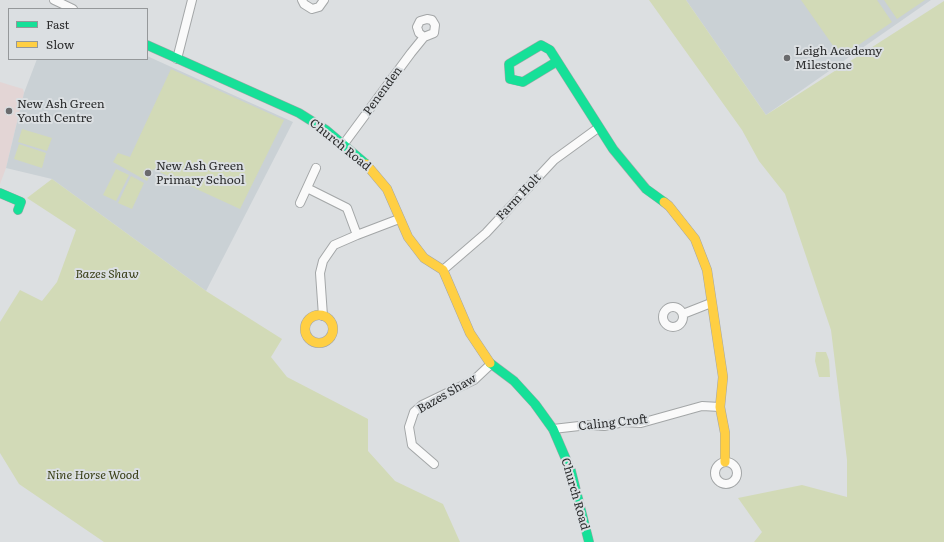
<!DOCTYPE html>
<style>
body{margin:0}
#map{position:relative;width:944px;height:542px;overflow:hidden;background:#dcdfe1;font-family:Literata,serif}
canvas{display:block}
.legend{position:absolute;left:8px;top:8px;width:140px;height:52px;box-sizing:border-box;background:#dbdfe2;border:1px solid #95989a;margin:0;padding:5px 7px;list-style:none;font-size:12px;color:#2c2d2e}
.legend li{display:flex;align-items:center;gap:8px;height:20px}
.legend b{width:20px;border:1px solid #95989a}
</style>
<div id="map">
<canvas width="944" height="542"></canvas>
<ul class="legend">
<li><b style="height:5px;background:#16e098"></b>Fast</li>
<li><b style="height:5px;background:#ffcf43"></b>Slow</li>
</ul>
</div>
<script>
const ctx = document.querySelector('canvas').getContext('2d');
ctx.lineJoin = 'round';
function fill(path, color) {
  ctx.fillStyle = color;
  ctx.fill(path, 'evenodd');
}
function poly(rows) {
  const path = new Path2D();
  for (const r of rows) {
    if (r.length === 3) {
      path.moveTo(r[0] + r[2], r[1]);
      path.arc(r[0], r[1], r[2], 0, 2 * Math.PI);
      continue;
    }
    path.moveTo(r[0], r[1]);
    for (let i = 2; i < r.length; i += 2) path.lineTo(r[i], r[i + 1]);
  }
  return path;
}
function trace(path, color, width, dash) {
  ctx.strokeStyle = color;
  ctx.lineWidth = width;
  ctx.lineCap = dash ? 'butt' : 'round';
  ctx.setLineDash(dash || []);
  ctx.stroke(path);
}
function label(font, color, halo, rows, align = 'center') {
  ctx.font = font + ' Literata,serif';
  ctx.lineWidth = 4;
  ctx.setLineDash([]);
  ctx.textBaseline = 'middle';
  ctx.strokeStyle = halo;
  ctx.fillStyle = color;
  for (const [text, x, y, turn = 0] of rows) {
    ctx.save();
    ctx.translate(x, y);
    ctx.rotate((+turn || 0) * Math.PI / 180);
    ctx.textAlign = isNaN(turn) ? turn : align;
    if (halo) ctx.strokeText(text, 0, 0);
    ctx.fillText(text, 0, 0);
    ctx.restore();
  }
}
const commercial = poly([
 [0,82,23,89,24,93,6,168,0,184]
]);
const built = poly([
 [686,0,931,0,766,115],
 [147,56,293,122,206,291,52,179,6,168,24,93,37,59,147,59]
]);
const green = poly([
 [649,0,686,0,766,115,944,1,944,542,754,542,762,532,738,498,802,485,847,497,847,460,831,330,785,194,759,161,742,130],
 [801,0,877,0,892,22,841,57],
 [884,0,925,0,897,19],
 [171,69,284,120,240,209,153,169,147,181,113,162,118,153,130,157],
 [22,129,52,138,47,151,18,142],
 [19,144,46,153,42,168,14,159],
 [116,169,129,175,116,201,103,195],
 [131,176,144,183,132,209,118,203],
 [52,179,206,291,282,339,271,357,287,377,368,419,368,451,395,481,443,504,460,542,104,542,19,484,0,453,0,322,20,290,42,301,57,282,76,230,27,198],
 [816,352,826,352,829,360,830,377,819,377,815,361]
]);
const street = poly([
 [54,0,73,9],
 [302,0,304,4,312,9,319,7,324,0],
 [177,59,192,0],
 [343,145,411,53,424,37,434,33,435,25,432,20,427,19,420,21,417,27,419,33,424,37],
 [307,188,347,208,357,235],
 [300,203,316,168],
 [443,270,486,233,554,160,598,128],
 [673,317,10],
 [683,314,711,303],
 [323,316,320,273,323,261,334,245,357,235,399,219],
 [553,429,588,425,604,426,624,422,641,423,702,406,720,407],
 [726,473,11],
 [434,464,412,445,409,427,414,412,422,405,474,380,491,364]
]);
const fast = poly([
 [147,45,299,113,326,130,366,164],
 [556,62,523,82,510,79,509,64,541,45,550,50,613,149,646,189,664,202],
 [0,193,21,202,18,210],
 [490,363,514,381,535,404,553,429,571,471,589,542]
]);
const slow = poly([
 [366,164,387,189,408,237,424,258,443,270,470,333,490,363],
 [664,202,669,206,695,239,707,270,723,377,720,407,725,433,725,462],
 [319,329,14]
]);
const markers = [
 [787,58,4,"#6a6b6d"],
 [9,111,4,"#6a6b6d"],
 [148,173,4,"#6a6b6d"]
];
const poiNames = [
 ["Leigh Academy",795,51],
 ["Milestone",795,65],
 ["New Ash Green",17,104],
 ["Youth Centre",17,118],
 ["New Ash Green",156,166],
 ["Primary School",156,180]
];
const streetNames = [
 ["Penenden",383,91,-54],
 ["Church Road",340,145,39],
 ["Farm Holt",519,197,-47],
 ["Bazes Shaw",447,394,-30],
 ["Caling Croft",613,423,-6],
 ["Church Road",575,494,74]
];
const parkNames = [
 ["Bazes Shaw",107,274],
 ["Nine Horse Wood",93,475]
];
fill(commercial, '#e3d5d5');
fill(built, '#cad1d5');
fill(green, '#d2dab7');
trace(street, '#a3a6a7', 10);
trace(fast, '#a3a6a7', 10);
trace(slow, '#a3a6a7', 10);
trace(street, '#fafafa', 8);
trace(fast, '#16e098', 9);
trace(slow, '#ffcf43', 9);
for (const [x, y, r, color] of markers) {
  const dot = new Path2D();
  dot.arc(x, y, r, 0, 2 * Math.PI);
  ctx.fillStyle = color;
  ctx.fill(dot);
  trace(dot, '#dbdfe2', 1.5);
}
label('12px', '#2c2d2e', '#dbdfe2', poiNames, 'left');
label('12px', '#2c2d2e', '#dbdfe2', streetNames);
label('italic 12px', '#393f17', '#dbdfe2', parkNames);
</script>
